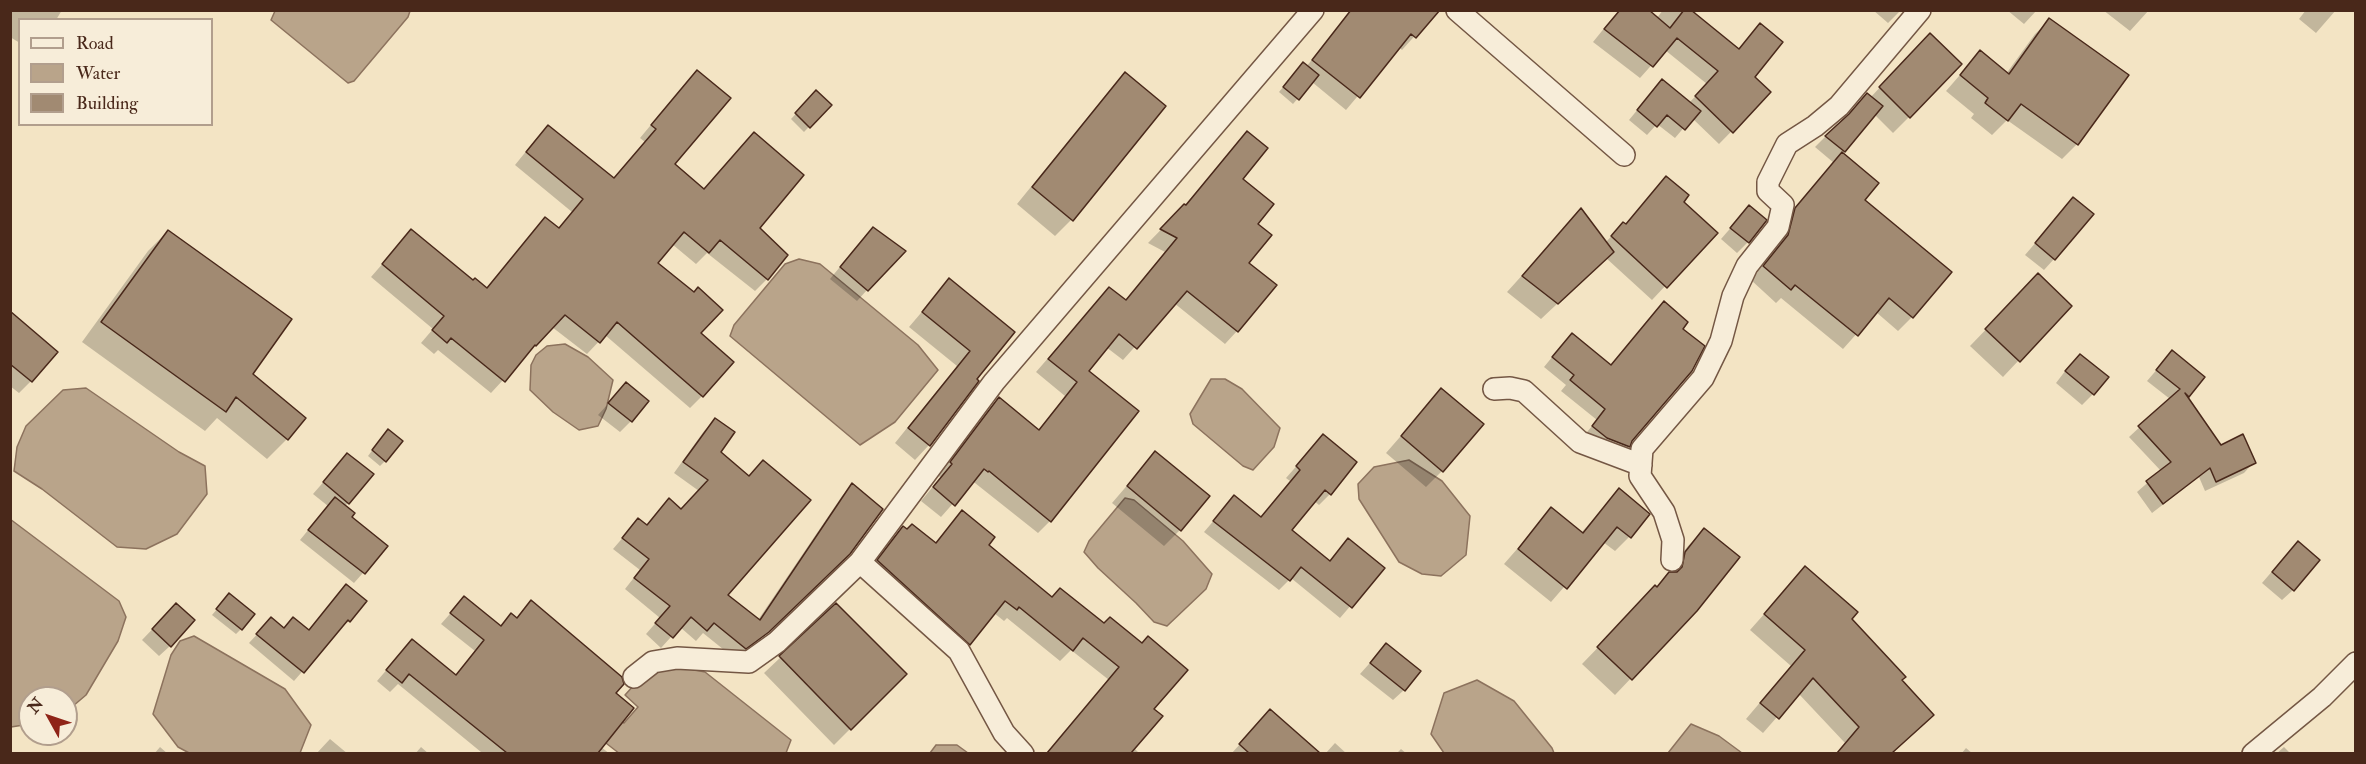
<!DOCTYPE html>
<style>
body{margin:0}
#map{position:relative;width:2366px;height:764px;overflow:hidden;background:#f3e4c4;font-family:"IM FELL Double Pica",serif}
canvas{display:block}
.frame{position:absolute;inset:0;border:12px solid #49281a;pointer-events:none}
.legend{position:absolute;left:18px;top:18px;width:195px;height:108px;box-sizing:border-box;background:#f7edd9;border:2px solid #b19e8d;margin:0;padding:8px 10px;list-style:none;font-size:18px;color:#49281a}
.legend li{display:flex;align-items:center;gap:12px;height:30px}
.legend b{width:30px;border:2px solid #b19e8d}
.north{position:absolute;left:18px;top:686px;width:60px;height:60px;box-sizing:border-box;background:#f7edd9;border:2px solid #b19e8d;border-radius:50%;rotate:310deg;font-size:16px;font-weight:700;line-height:24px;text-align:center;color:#49281a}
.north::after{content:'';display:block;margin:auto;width:21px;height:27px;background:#8f2418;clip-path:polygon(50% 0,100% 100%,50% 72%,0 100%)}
</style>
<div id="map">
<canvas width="2366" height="764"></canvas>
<div class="frame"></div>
<ul class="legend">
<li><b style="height:8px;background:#f7edd9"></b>Road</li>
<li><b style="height:16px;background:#b9a48a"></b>Water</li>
<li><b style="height:16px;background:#a18a72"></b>Building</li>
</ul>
<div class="north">N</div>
</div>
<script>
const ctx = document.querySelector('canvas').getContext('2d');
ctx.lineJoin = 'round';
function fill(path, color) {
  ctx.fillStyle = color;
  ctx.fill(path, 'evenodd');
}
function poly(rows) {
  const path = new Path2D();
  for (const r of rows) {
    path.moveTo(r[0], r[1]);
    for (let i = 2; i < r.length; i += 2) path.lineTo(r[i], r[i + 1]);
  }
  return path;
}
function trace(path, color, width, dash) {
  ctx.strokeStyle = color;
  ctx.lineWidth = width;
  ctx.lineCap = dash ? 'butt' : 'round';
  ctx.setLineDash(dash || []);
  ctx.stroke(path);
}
const water = poly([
 [275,11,275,10,410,11,408,17,354,81,348,83,271,20,275,11],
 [799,259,820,264,918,345,938,370,895,422,860,445,730,336,734,325,785,264,799,259],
 [565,344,588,357,613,380,606,409,598,426,579,430,553,412,530,390,531,365,536,355,547,346,565,344],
 [1211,379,1225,379,1242,389,1280,428,1274,447,1253,470,1243,466,1193,424,1190,414,1211,379],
 [86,388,179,452,205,466,207,494,177,534,146,549,117,547,42,489,14,471,17,447,26,426,63,390,86,388],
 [1409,460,1442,481,1470,516,1466,555,1441,576,1422,574,1399,562,1359,499,1358,484,1374,467,1409,460],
 [1125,498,1134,500,1183,541,1212,574,1206,589,1167,626,1154,622,1136,603,1098,568,1084,552,1089,541,1125,498],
 [10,519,119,601,126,617,118,641,86,695,66,712,66,698,30,698,30,724,11,727,10,519],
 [194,636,285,689,311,725,300,753,191,754,178,747,153,714,171,655,180,641,194,636],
 [670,665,705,672,791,740,786,753,620,754,602,740,610,714,624,723,638,707,625,695,644,674,670,665],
 [1477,680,1514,701,1552,748,1554,753,1444,753,1431,734,1444,693,1477,680],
 [1691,724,1719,736,1742,753,1668,753,1691,724],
 [936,745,957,745,968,753,930,753,936,745]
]);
const shadow = poly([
 [10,10,62,10,56,20,20,20,20,43,10,37],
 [1352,10,1438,10,1402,50,1399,47,1346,110,1312,82,1293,104,1279,92,1298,69,1306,67],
 [1619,10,1647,10,1657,18,1663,10,1697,10,1694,15,1738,50,1760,25,1753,77,1769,93,1719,144,1692,118,1675,138,1657,124,1647,135,1629,120,1653,91,1689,103,1707,84,1665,50,1640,78,1593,42],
 [1873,10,1901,10,1888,23],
 [2007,10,2037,10,2024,24],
 [2103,10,2149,10,2130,31],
 [2306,10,2336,10,2316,33,2299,19],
 [2050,20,2077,144,2062,159,2007,120,1992,135,1971,118,1974,114,1946,91,1980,52,2006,74,2035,34],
 [1914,51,1909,117,1893,133,1874,114,1842,154,1912,317,1898,331,1876,312,1843,349,1781,298,1776,303,1751,280,1775,250,1782,224,1834,163,1815,147,1867,95,1870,98],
 [1125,74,1164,106,1071,220,1055,236,1017,204,1109,91],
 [685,84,673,165,704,190,758,228,767,279,755,291,707,253,696,264,672,244,656,263,699,333,702,396,690,408,605,335,587,354,552,327,491,393,438,350,434,354,421,343,433,329,371,277,411,231,473,282,486,289,545,219,558,229,572,212,515,165,536,139,548,127,613,179,645,142,640,138],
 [816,92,830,105,804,132,791,119],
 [1235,146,1241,180,1256,224,1247,263,1237,331,1225,344,1174,303,1123,360,1106,347,1086,371,1050,521,1038,533,975,483,972,482,941,517,921,501,941,477,938,476,986,412,999,399,1038,431,1065,396,1036,372,1097,302,1125,301,1165,252,1148,243,1184,206],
 [1666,178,1682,202,1715,233,1652,300,1606,258,1541,319,1507,292,1581,210,1605,243,1623,224,1625,225],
 [2073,199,2054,259,2044,270,2025,255],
 [1749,207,1748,242,1737,253,1721,239],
 [168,231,287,439,267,459,217,418,205,431,82,342,148,251],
 [862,240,867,290,857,301,830,279],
 [949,280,1013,332,975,379,929,445,915,460,895,443,957,366,909,327],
 [2022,292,2070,306,2003,377,1970,346],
 [10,312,31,381,19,393,10,386],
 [1681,329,1628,446,1618,456,1583,437,1597,420,1561,391,1566,385,1544,367,1562,345,1572,335,1610,366],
 [2172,352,2203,377,2186,398,2220,446,2254,462,2244,473,2205,491,2199,477,2152,513,2137,492,2161,471,2129,437,2170,399,2147,381],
 [2069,366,2093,394,2082,405,2056,383],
 [626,384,631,421,620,432,598,415],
 [1441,390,1442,471,1426,487,1386,453],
 [715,420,719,452,726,595,758,620,842,496,852,485,849,553,756,643,734,658,703,633,696,641,680,627,661,648,646,634,660,618,625,589,640,570,613,549,638,520,646,526,669,500,681,510,699,491,674,473,704,431],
 [383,436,385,461,380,466,368,456],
 [1323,436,1330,494,1319,505,1314,501,1290,530,1329,562,1349,540,1383,568,1340,618,1291,578,1279,590,1204,532,1234,497,1260,518,1290,481,1286,478],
 [1155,453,1180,530,1164,546,1112,503],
 [347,455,348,503,345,506,350,517,386,547,354,583,300,540,328,506,313,494],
 [1619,490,1629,537,1615,551,1603,542,1551,602,1504,564,1552,509,1581,533],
 [962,512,987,546,1051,598,1060,590,1152,709,1134,748,1140,754,1047,754,1109,680,1071,650,1060,661,1007,618,1004,621,994,613,957,655,866,573,891,539,903,528,934,544],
 [1704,530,1696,610,1615,695,1582,664,1669,574,1670,569,1688,546],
 [2287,554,2293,590,2282,600,2262,583],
 [1805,568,1900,680,1917,730,1891,754,1837,754,1845,743,1798,693,1763,733,1746,719,1791,666,1750,630],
 [337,595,349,621,339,629,294,681,249,643,271,619,283,629,308,631],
 [464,598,500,627,516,619,531,602,614,693,601,747,610,754,480,754,481,752,398,684,390,692,377,681,402,652,455,676,475,651,441,624],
 [225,600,241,629,236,634,212,615],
 [836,605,905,674,834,745,764,673],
 [165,616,170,646,159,656,142,640],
 [1386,645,1404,690,1393,700,1360,674],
 [1270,711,1318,754,1231,754],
 [330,739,348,754,316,754],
 [1335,743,1347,754,1325,754],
 [160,747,168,754,154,754],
 [421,747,429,754,415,754],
 [2284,747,2291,754,2276,754],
 [1966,748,1973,754,1961,754],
 [1401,749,1407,754,1396,754]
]);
const building = poly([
 [1351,10,1440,10,1416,38,1411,34,1360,98,1312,60,1351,10],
 [1620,10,1649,10,1670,28,1684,10,1691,10,1739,49,1760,23,1783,42,1755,77,1771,92,1733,133,1695,96,1718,71,1677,38,1653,67,1604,29,1620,10],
 [2049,18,2129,75,2078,145,2021,104,2008,121,1985,103,1988,98,1960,75,1980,50,2009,74,2049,18],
 [1930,33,1962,64,1910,118,1879,87,1930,33],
 [1303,62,1319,75,1299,100,1283,87,1303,62],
 [697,70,731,98,675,164,704,189,754,132,804,175,760,228,788,255,768,280,720,240,709,253,684,232,658,263,694,292,698,287,723,310,701,333,734,362,703,397,617,322,600,343,565,315,536,346,535,345,505,382,451,338,447,343,432,330,444,316,382,264,411,229,473,280,475,278,487,288,545,217,559,228,583,199,526,152,548,125,614,178,656,129,651,125,697,70],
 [1125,72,1166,106,1073,221,1032,187,1125,72],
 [1662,79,1701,111,1685,130,1667,115,1657,127,1637,110,1662,79],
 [816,90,832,105,810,128,795,113,816,90],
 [1867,93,1883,106,1845,152,1825,136,1849,114,1867,93],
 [1247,131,1268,148,1243,179,1274,204,1258,224,1272,235,1249,263,1277,285,1238,332,1187,291,1137,349,1119,334,1089,371,1139,411,1051,522,989,471,988,472,984,469,955,506,933,487,952,464,950,462,999,397,1039,430,1077,382,1048,359,1109,287,1126,300,1177,238,1160,229,1184,204,1186,205,1247,131],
 [1842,152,1879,183,1865,200,1952,272,1913,318,1889,298,1858,336,1795,285,1791,290,1763,266,1788,235,1795,208,1842,152],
 [1666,176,1689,195,1684,202,1718,233,1667,288,1611,236,1623,222,1626,224,1666,176],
 [2073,197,2094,214,2055,260,2035,243,2073,197],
 [1749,205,1767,220,1749,243,1730,228,1749,205],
 [1581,208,1614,252,1558,304,1522,276,1581,208],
 [873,227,906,251,868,291,840,267,873,227],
 [168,230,292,319,253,374,306,418,288,440,236,397,226,412,101,322,168,230],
 [2038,273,2072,306,2020,362,1985,329,2038,273],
 [949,278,1015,332,977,379,979,381,930,446,908,428,970,351,922,312,949,278],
 [1664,301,1688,322,1683,329,1705,346,1692,371,1632,441,1630,447,1607,438,1592,426,1605,409,1570,380,1574,375,1552,357,1572,333,1611,365,1664,301],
 [10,311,58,352,32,382,10,364,10,311],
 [2172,350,2205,377,2189,397,2185,393,2221,445,2243,434,2256,463,2216,482,2210,468,2163,504,2146,481,2171,462,2138,426,2180,389,2156,370,2172,350],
 [2080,354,2109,377,2094,395,2065,371,2080,354],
 [626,382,649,401,632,422,608,403,626,382],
 [1441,388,1484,424,1443,472,1401,436,1441,388],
 [715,418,735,432,721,452,749,476,763,460,811,500,728,595,760,620,852,483,883,509,850,554,769,632,746,649,714,623,707,631,691,617,673,638,655,623,670,606,634,578,649,559,622,538,638,518,647,525,669,498,681,509,708,480,683,462,715,418],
 [388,429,403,441,386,462,372,450,388,429],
 [1323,434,1357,462,1331,495,1325,490,1292,530,1330,561,1348,538,1385,568,1352,608,1301,567,1290,581,1213,521,1234,495,1261,517,1300,470,1296,466,1323,434],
 [1155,451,1210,496,1181,531,1127,486,1155,451],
 [347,453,374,474,349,504,323,482,347,453],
 [1619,488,1650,514,1631,538,1617,527,1567,589,1518,549,1551,507,1583,533,1619,488],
 [335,497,355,513,352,517,388,546,365,574,308,530,335,497],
 [962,510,995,537,989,545,1052,597,1060,588,1104,623,1110,617,1142,643,1148,636,1188,670,1154,709,1163,716,1131,753,1047,753,1119,667,1083,638,1073,651,1019,607,1017,610,1005,601,970,645,877,560,903,526,907,529,912,524,936,543,962,510],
 [1704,528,1740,557,1697,611,1632,680,1597,647,1655,585,1657,587,1669,572,1677,572,1682,567,1685,552,1704,528],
 [2298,541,2320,560,2294,591,2272,572,2298,541],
 [1805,566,1858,612,1852,619,1906,677,1902,680,1934,715,1892,753,1837,753,1859,727,1813,678,1779,719,1760,703,1805,650,1764,614,1805,566],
 [346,584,367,601,350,622,348,620,304,673,256,634,271,617,284,628,293,617,309,630,346,584],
 [229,593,255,614,242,630,216,609,229,593],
 [464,596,501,626,511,613,517,618,531,600,622,677,624,684,616,693,634,708,598,753,507,753,409,674,402,683,386,670,412,639,456,675,484,640,450,613,464,596],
 [176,603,195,620,171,647,152,629,176,603],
 [836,603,907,674,851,730,779,656,836,603],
 [1386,643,1421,671,1405,691,1370,663,1386,643],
 [1270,709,1320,753,1249,753,1239,744,1270,709]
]);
const street = poly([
 [1457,10,1624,155],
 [1494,389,1510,388,1524,391,1580,442,1641,465],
 [1672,560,1673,540,1664,512,1640,476,1642,449,1703,378,1721,341,1733,296,1747,266,1778,227,1783,205,1768,191,1768,182,1787,144,1815,126,1839,106,1920,10],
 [634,677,653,662,677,658,749,662,777,642,860,562],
 [1023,754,1004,733,959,651,860,562,994,382,1313,10],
 [2253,754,2322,697,2356,663]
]);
fill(water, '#b9a48a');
trace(water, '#8c725d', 1.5);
fill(shadow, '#0003');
fill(building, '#a18a72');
trace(building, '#49281a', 1.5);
trace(street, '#745744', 24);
trace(street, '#f7edd9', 21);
</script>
